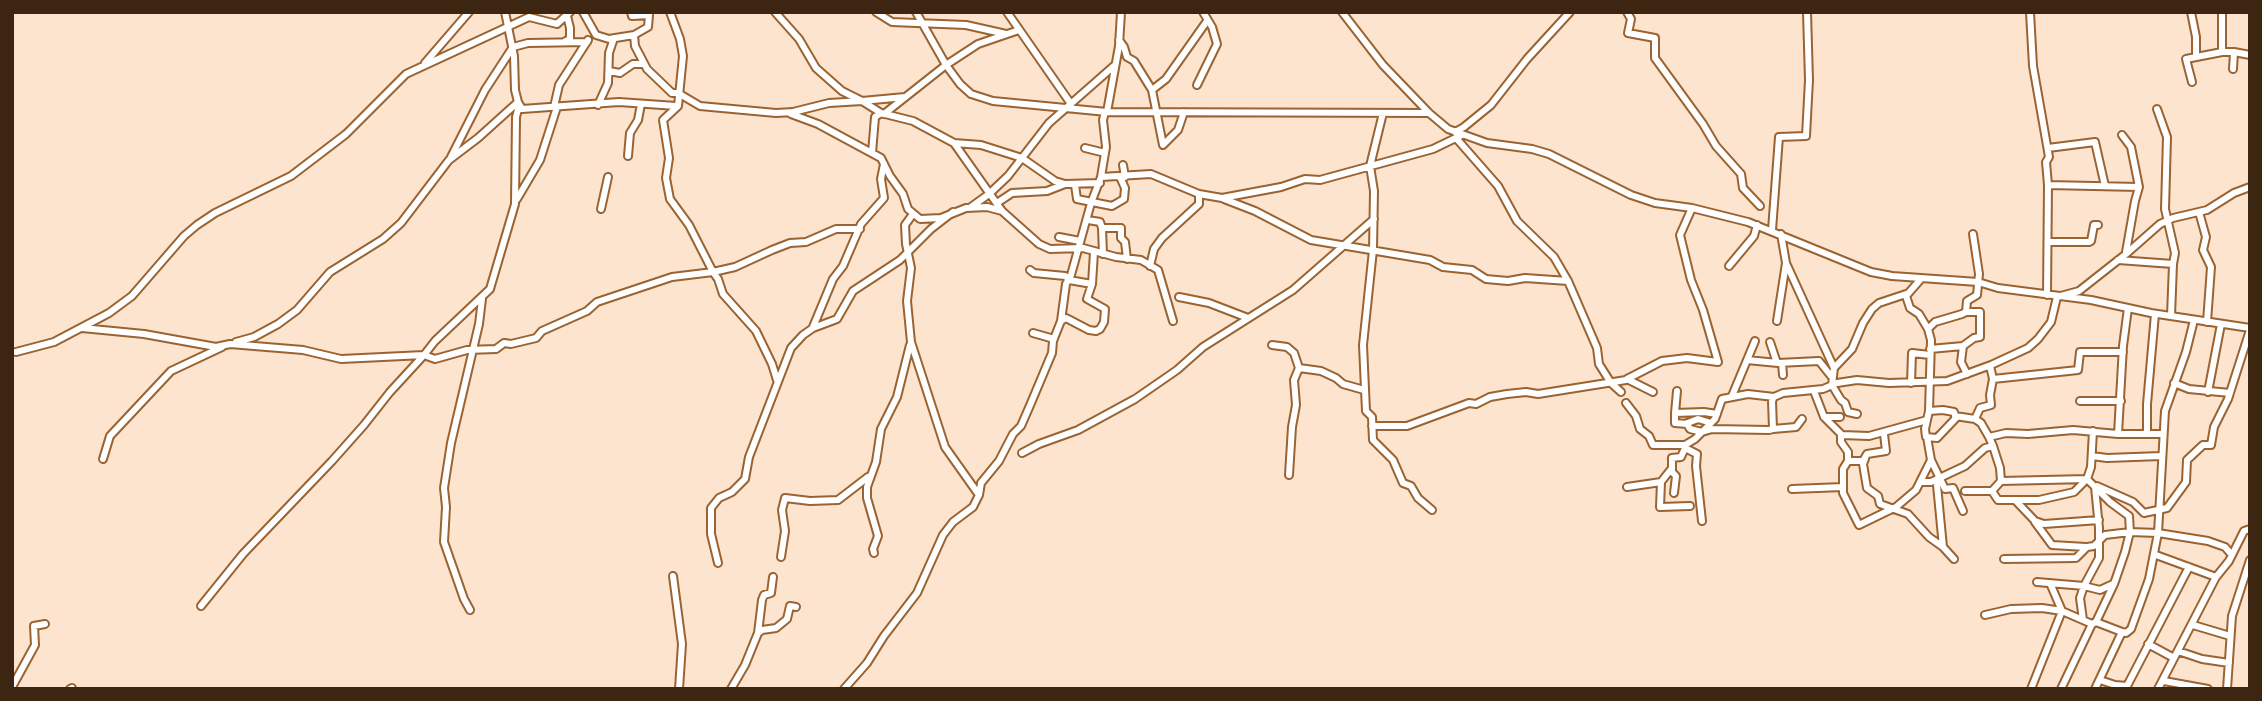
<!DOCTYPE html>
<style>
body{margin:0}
#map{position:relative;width:2262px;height:701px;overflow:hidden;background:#fde4cf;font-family:Signika,sans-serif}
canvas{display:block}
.frame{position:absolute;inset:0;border:14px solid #3d2611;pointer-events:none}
</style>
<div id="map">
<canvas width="2262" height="701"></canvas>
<div class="frame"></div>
</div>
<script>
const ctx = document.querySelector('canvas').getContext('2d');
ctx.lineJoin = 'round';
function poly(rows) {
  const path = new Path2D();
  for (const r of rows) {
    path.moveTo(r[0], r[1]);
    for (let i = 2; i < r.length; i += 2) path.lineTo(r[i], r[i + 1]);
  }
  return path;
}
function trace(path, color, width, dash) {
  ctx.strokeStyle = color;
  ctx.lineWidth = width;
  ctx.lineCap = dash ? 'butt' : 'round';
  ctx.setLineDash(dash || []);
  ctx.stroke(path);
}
const minor = poly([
 [505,12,514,56,515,90,518,102,522,109,619,102,676,106],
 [583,12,596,35,609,39,634,35,635,46,647,69,672,93,678,93,700,106,776,113,793,112,829,103,862,101,881,113,913,121,954,143,981,145,1022,158,1055,181,1065,184,1100,183],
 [631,12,632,16,649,15,648,27,634,35],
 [670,12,680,39,683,56,678,106,663,120,669,158,666,178,670,199,689,225,713,272,735,267,772,250,790,243,806,242,836,229,860,229],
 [775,12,799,39,816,68,842,91,862,101,905,97],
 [876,12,892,22,966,25,1006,34],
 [916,12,946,65,960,84,971,94,993,101,1107,112,1429,113],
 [1007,12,1071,104],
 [1342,12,1383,65,1429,113,1448,129,1487,143,1532,149,1549,154,1631,195,1655,203,1692,208,1748,222,1871,272,1892,276,1978,282,1998,288,2091,300,2151,313,2250,328],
 [1627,12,1631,19,1628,33,1655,38,1655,58,1703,124,1716,146,1741,174,1743,188,1760,206],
 [2030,12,2033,66,2049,157,2046,162,2048,185],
 [2191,12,2196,37,2196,57],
 [2222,12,2222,52,2234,52,2233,69],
 [1119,40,1124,47,1127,57,1134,61,1152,90,1163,145,1178,130,1184,112],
 [564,42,570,39,570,28,567,16],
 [2234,52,2250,55],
 [425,63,469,12],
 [609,71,620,73,633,64,642,64],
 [2192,82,2186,59,2222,52],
 [1197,85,1217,44,1212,27,1203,12],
 [1152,90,1166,79,1207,21],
 [598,105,608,83,609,53,614,38],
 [554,107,559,85,588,40],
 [2157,109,2167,137,2165,209,2175,253,2173,264],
 [1107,112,1119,46,1121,12],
 [1383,113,1370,166,1374,191,1373,250,1363,345,1366,411,1372,417,1373,440,1393,460,1403,483,1411,486,1418,498,1432,510],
 [791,114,818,124,881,158,890,176,903,194,908,209,920,219,941,218,966,208,987,207,1002,211],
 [884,114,946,65,978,44,1019,30],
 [1455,132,1464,127,1491,105,1527,59,1570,12],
 [2122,135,2131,147,2139,187,2135,201,2126,252],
 [1456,138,1498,186,1517,221,1554,257,1568,281,1597,348,1599,364,1611,383,1621,392],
 [954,143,1002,211,1039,244,1050,249,1083,248,1116,257,1141,260,1158,270,1173,321],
 [1085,148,1105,153],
 [2048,148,2095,142,2105,186],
 [872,153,875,117,881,113],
 [628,156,630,133,638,120,641,104],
 [451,157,485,90,513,47,528,43,587,42],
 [1123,165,1125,177],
 [1101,177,1151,174,1199,194,1222,198,1281,187,1305,179,1320,180,1433,149,1462,135],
 [1075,185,1077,199,1112,206,1124,199,1125,188,1120,177],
 [517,199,540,160,557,107],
 [1224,199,1255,211,1311,240,1430,260,1443,267,1472,270,1486,279,1508,281,1525,278,1568,281],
 [997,203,1012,193,1047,191,1065,184],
 [971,207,989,194,1008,176,1049,123,1115,65],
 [601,209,608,177],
 [2199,212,2206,237,2203,250,2211,267,2207,322],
 [913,214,905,225,906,244,911,268,907,301,911,342,945,447,979,495],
 [1088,220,1100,222,1102,228,1121,228,1121,238,1125,242,1127,259],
 [1102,228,1103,254],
 [1772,230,1779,137,1806,136,1809,80,1807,12],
 [1059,237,1080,241],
 [2049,242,2089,242,2091,241,2094,225,2098,225],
 [2118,260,2173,264,2171,316],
 [1786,263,1834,368],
 [1150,266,1154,249,1162,238,1199,204,1199,194],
 [1729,266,1754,236,1757,225],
 [1030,270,1034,273,1065,276,1069,279],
 [1069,280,1092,284],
 [1920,280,1906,296,1910,308,1919,314,1928,329,1931,340,1929,411,1925,429,1926,437,1937,438,1956,418,1954,412,1943,410,1929,411],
 [2047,295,2048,185,2139,187],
 [1179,297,1209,303,1248,318],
 [1061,321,1066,318,1089,330,1096,331,1100,329,1104,322,1105,309,1087,299,1092,284,1094,252],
 [1777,321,1786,263,1781,234],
 [813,327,833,279,843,266,861,224,884,198,881,179,884,164],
 [82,328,144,334,216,347,230,344,303,350,341,359,424,355,435,341,490,289,515,204,516,117,519,106],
 [1928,329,1935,322,1962,314,1966,312,1967,301,1977,295,1979,274,1973,234],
 [1033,333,1054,339],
 [236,342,254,337,278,324,297,310,330,272,383,239,401,223,449,160,478,138,518,102],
 [1770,342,1777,363],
 [1272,345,1287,347,1294,353,1299,368,1294,380,1296,405,1292,427,1289,475],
 [1963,346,1961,362,1967,374],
 [1930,349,1963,346,1974,338,1980,337,1980,312,1966,312],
 [16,352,54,342,109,313,132,296,184,236,197,225,215,213,291,176,346,134,406,74,529,17,557,24,570,12],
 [1747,360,1778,363,1819,361,1831,376],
 [1782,363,1783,375],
 [1299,368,1321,371,1336,378,1343,384,1364,390],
 [1993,379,2078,370,2080,352,2123,352],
 [1911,383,1912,353,1930,355],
 [2174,383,2189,389,2230,393],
 [1814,391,1824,417,1842,435,1869,436,1927,420],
 [1653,392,1627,379,1662,361,1687,358,1718,362,1703,310,1691,280,1680,235,1692,208],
 [2208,392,2221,324],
 [1732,396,1755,341],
 [2080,401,2121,401],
 [1626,403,1636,416,1640,429,1649,436,1653,445,1685,445,1695,439,1715,419,1722,399,1748,394,1774,397],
 [1675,413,1677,391],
 [1717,414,1704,412,1675,413,1675,423,1687,424,1690,429,1702,432,1712,429,1769,430,1773,429,1772,401,1774,397,1783,393,1823,389,1837,383,1857,380,1889,383,1947,381,1991,365,2028,348,2038,339,2051,322,2057,297,2079,291,2126,254,2160,224,2173,218,2207,210,2234,193,2250,187],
 [1857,414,1848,412,1845,403,1841,400,1832,385,1834,368,1852,349,1863,323,1872,309,1879,303,1906,294],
 [1955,416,1975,419,1981,423,1989,437,2006,433,2028,434,2073,430,2118,434,2162,434],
 [1824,417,1840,417],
 [1975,419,1980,408,1991,405,1990,395,1993,379,1990,366],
 [1685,424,1698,419,1711,423],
 [1372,426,1407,426,1469,403,1476,404,1490,397,1507,394,1526,392,1538,394,1626,380],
 [1773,429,1796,427,1802,419],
 [1884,434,1886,451,1867,454,1863,461,1848,461,1843,469,1843,493,1859,525,1896,507,1916,490,1931,460,1927,437],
 [2118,434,2123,346,2128,308],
 [2147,434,2147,404,2155,314],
 [1841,435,1841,442,1848,452,1848,461],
 [1685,445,1685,448,1697,454,1696,466,1702,521],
 [1993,446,2000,468,2001,481],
 [1022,453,1039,444,1078,430,1135,399,1177,370,1203,347,1293,290,1374,219],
 [2092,456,2107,458,2161,456],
 [103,459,110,436,171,371,222,347],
 [1865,459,1863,464,1867,488,1878,496,1880,504,1908,514,1929,537,1943,547],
 [1931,460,1945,489,1953,488,1963,511],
 [1672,468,1672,472,1676,476,1674,493],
 [1941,480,1937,485,1943,547,1954,559],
 [1661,482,1660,507,1690,506],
 [1921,482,1931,482,1965,466,1985,448,1993,446,1989,437],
 [2097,486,2133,502,2144,513,2167,508,2186,482,2187,460,2203,445,2211,445,2214,427,2228,399,2250,330],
 [1627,487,1661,482,1672,468,1672,458,1681,457,1685,448],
 [1792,489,1843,487],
 [1965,491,1992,491,2001,481,2087,479,2110,502,2129,516,2130,532,2125,552,2114,584,2096,622],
 [1992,491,1998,500,2039,500,2074,492,2087,479,2091,467,2093,431],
 [2016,501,2035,521,2044,524,2099,520],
 [2035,522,2052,545,2086,547],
 [874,553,873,549,878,536,867,498,867,487,876,462,881,429,897,397,910,345],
 [2156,555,2216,577],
 [781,557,785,531,782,510,785,498,810,501,838,500,868,477],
 [2004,559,2076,558,2087,547,2094,546,2105,535,2130,532,2158,533,2208,541,2225,547,2232,555],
 [718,563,711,534,711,508,719,498,732,492,745,479,749,457,791,348,803,335,813,328,837,319,853,291,900,260,931,229,953,212],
 [673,576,682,644,679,689],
 [2037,582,2084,586,2100,590,2113,584],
 [201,606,243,554,332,461,364,425,390,392,424,355,435,359,467,350,496,349,504,343,511,344,536,338,542,331,587,311,597,302,672,277,713,272,718,279,723,294,756,331,772,364,777,380],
 [470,610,464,599,444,542,446,507,444,488,451,443,479,324,482,299],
 [1985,615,2011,609,2042,608,2062,611,2092,624,2096,622,2122,632],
 [2083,620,2080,598,2084,586,2099,558,2099,528,2095,487],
 [2193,625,2230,636],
 [758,633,762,630,776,628,787,619,790,606,796,607],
 [2148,644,2174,658],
 [2178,651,2202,659,2229,663],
 [2100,680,2115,685,2127,686,2189,567],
 [2164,681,2208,689],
 [12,687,35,645,34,626,45,624],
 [70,689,72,688],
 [731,689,745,665,758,633,762,600,764,595,771,593,773,577],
 [844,689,867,663,884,636,917,593,943,535,953,522,973,507,979,495,981,483,999,461,1013,434,1021,426,1031,403,1052,353,1053,341,1061,321,1066,284,1071,275,1091,203,1101,177,1106,147,1103,120,1105,112],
 [2031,689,2062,611,2050,583],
 [2061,689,2092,624],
 [2095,689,2122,632,2126,633,2131,629,2149,579,2158,533,2165,411,2186,352,2194,320],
 [2158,689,2216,577,2229,561,2244,531,2250,529],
 [2227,689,2232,616,2250,560]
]);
trace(minor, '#9a6331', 10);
trace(minor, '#fff', 6);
</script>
